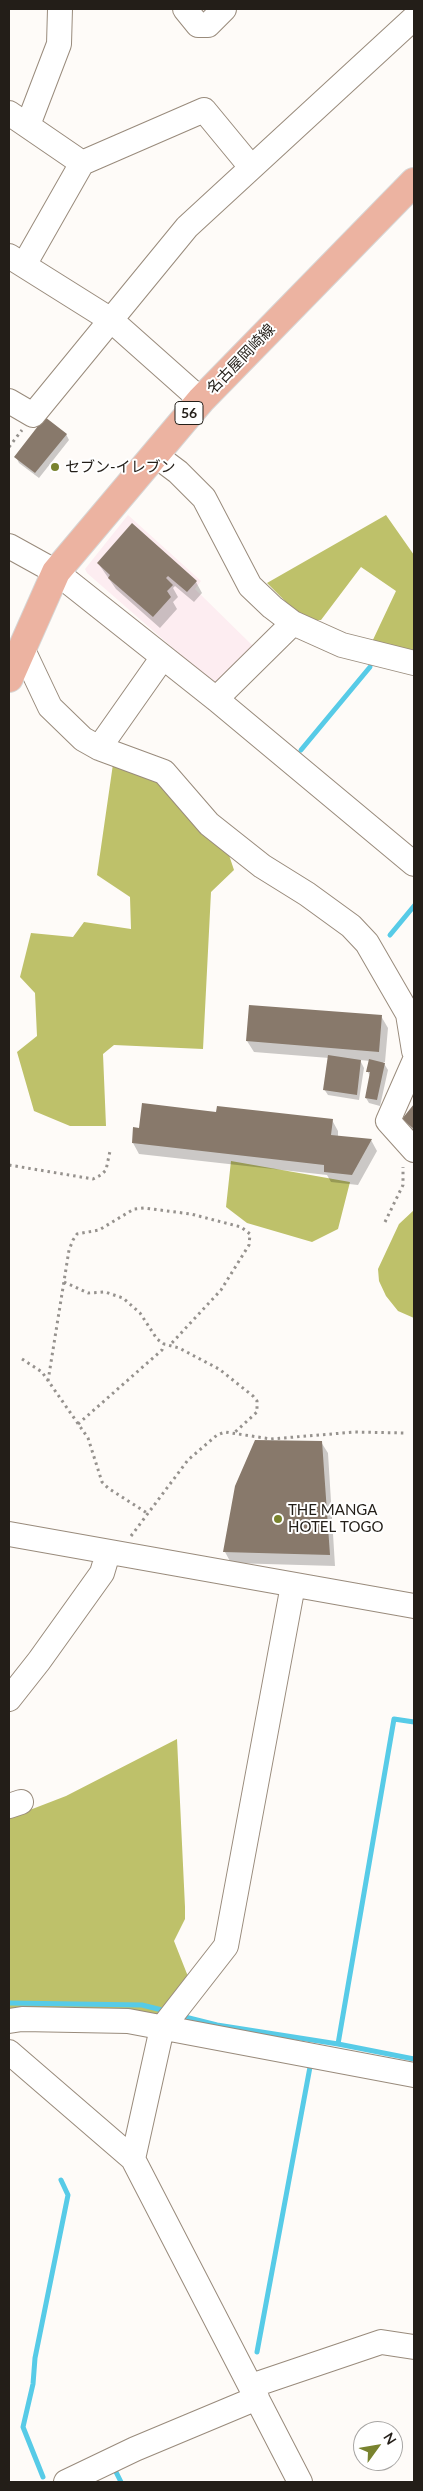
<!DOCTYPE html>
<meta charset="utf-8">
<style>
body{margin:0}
#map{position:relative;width:423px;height:2491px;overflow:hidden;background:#fefbf8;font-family:Lato,sans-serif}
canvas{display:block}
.frame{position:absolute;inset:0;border:10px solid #231e18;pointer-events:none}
.north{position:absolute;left:353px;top:2421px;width:50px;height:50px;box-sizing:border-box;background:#fff;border:1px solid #a7a5a3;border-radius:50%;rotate:58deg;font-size:14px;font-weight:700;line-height:20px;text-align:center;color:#231e18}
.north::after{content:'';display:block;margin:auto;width:18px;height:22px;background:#79832f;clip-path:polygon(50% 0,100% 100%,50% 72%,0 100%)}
</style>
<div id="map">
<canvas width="423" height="2491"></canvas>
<div class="frame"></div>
<div class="north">N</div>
</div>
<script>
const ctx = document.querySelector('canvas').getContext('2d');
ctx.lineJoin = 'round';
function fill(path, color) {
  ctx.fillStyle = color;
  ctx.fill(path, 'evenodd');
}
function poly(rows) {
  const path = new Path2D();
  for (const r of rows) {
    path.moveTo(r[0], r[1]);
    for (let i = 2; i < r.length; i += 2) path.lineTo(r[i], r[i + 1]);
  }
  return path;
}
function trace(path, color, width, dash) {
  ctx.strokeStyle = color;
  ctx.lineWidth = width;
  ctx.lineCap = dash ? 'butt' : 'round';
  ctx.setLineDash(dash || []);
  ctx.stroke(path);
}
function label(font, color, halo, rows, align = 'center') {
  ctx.font = font + ' Lato,"Noto Sans JP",sans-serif';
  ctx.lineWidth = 4;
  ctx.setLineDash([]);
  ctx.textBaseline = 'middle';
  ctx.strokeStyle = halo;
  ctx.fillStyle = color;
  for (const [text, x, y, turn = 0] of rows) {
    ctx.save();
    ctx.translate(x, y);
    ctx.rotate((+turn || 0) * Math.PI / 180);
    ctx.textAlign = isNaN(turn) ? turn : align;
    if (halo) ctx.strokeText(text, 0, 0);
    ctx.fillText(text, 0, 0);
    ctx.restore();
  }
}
const commercial = poly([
 [128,515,201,581,195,589,254,647,226,679,213,683,87,573,85,569]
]);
const forest = poly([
 [386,515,414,555,414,654,371,644,396,591,361,567,321,620,309,620,287,603,267,583],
 [113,764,159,780,227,849,234,870,211,892,203,1049,114,1045,103,1054,106,1126,70,1126,34,1111,17,1052,37,1036,35,993,20,977,31,933,73,937,84,922,131,929,130,897,97,875],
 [231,1161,350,1182,338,1229,312,1242,247,1223,226,1207],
 [414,1210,414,1318,398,1311,386,1296,379,1281,378,1269,399,1224],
 [177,1739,185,1907,185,1919,174,1941,189,1979,161,2021,9,2014,9,1818,66,1796]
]);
const shadow = poly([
 [66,434,69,440,39,478,19,463,16,457],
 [132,525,196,582,202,593,194,602,175,586,173,588,178,597,173,602,177,609,160,628,116,589,98,563],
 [381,1016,388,1028,385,1062,383,1062,388,1070,380,1106,369,1103,366,1098,370,1076,368,1072,370,1061,360,1060,364,1068,359,1100,328,1095,324,1089,329,1058,254,1052,247,1041],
 [414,1106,414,1133,404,1119],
 [217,1113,332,1120,338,1131,338,1137,371,1140,377,1151,358,1185,331,1182,327,1175,139,1154,133,1143,140,1130],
 [321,1442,328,1453,335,1566,231,1563,225,1552]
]);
const stream = poly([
 [301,750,370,667],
 [390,935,414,906],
 [9,2003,142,2005,166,2011],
 [181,2016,217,2025,338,2044,414,2059],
 [338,2044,394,1719,414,1722],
 [257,2352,310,2067],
 [116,2472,121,2482],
 [43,2477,23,2427,33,2384,35,2358,68,2195,61,2180]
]);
const building = poly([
 [45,417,67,434,35,473,14,457],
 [132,523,197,581,187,592,168,576,166,578,173,585,167,591,171,597,153,617,108,578,110,575,97,563],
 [249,1005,382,1015,379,1052,246,1041],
 [328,1055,361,1060,357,1095,323,1090],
 [369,1059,385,1063,377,1100,365,1098,370,1072,366,1072],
 [142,1103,216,1112,217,1106,333,1119,331,1135,372,1139,352,1175,324,1172,324,1165,132,1143,133,1127,139,1128],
 [414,1104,414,1129,402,1119],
 [255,1440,322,1441,330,1555,223,1552,235,1486]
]);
const path = poly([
 [9,447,22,430],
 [9,1165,93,1179,101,1175,106,1170,110,1151],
 [385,1222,403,1185,403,1167],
 [64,1282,88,1293,105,1292,123,1298,140,1313,157,1339,164,1344],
 [22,1359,42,1372,88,1438,102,1482,108,1488,147,1513],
 [48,1381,69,1250,73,1240,77,1234,99,1230,134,1209,144,1208,191,1214,241,1227,250,1234,249,1245,221,1290,170,1345],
 [78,1424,162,1350,164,1344,179,1348,219,1369,253,1396,257,1401,257,1412,234,1433],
 [131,1536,188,1460,217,1435,225,1432,271,1439,355,1432,405,1433]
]);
const minor = poly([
 [185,9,198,25,208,25,224,9],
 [9,113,82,163],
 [28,125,59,44,60,9],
 [9,256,111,320,201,400],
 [24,265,82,163,204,110,251,167],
 [9,401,33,415,187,227,414,18],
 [154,454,178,472,204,498,250,586,272,607,293,623,342,645,414,663],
 [9,546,56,572,216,699,414,864],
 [23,650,50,707,83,739,99,748,164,772,209,824,262,866,307,894,351,926,367,943,408,1014,414,1051],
 [216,699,293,623],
 [99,748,163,657],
 [414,1062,388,1121,414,1150],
 [9,1534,414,1606],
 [9,1699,39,1661,102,1573,108,1553],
 [9,1806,21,1802],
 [9,2021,22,2019,128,2021,414,2075],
 [9,2052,133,2159,300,2482],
 [133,2159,162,2028,226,1946,293,1585],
 [251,2386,381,2342,414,2347],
 [66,2482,135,2449,257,2398]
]);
const major = poly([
 [9,678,56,572,201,400,414,182]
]);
const markers = [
 [55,467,5,"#79832f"],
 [278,1519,5,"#79832f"]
];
const shields = [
 [189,413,28]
];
const shieldNames = [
 ["56",189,413]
];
const streetNames = [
 ["名古屋岡崎線",241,359,-46]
];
const poiNames = [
 ["セブン-イレブン",65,467],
 ["THE MANGA",288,1510],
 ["HOTEL TOGO",288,1527]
];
fill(commercial, '#fdedf1');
fill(forest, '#bec16a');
fill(shadow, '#0003');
trace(stream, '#57cbe7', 5);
fill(building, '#88796b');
trace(minor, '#998b7c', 26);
trace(major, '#d7d6d5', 30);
trace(path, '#96928e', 3, [2.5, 4]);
trace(minor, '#fff', 24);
trace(major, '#ecb3a1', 28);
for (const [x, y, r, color] of markers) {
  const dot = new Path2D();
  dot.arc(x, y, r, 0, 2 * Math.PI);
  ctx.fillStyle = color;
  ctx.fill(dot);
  trace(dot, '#fff', 2);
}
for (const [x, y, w] of shields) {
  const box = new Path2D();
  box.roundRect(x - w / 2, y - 11.5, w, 23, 4);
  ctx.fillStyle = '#fff';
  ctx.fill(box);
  trace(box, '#231e18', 1);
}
label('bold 14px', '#231e18', null, shieldNames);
label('15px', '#231e18', '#fff', streetNames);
label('15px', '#231e18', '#fff', poiNames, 'left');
</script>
